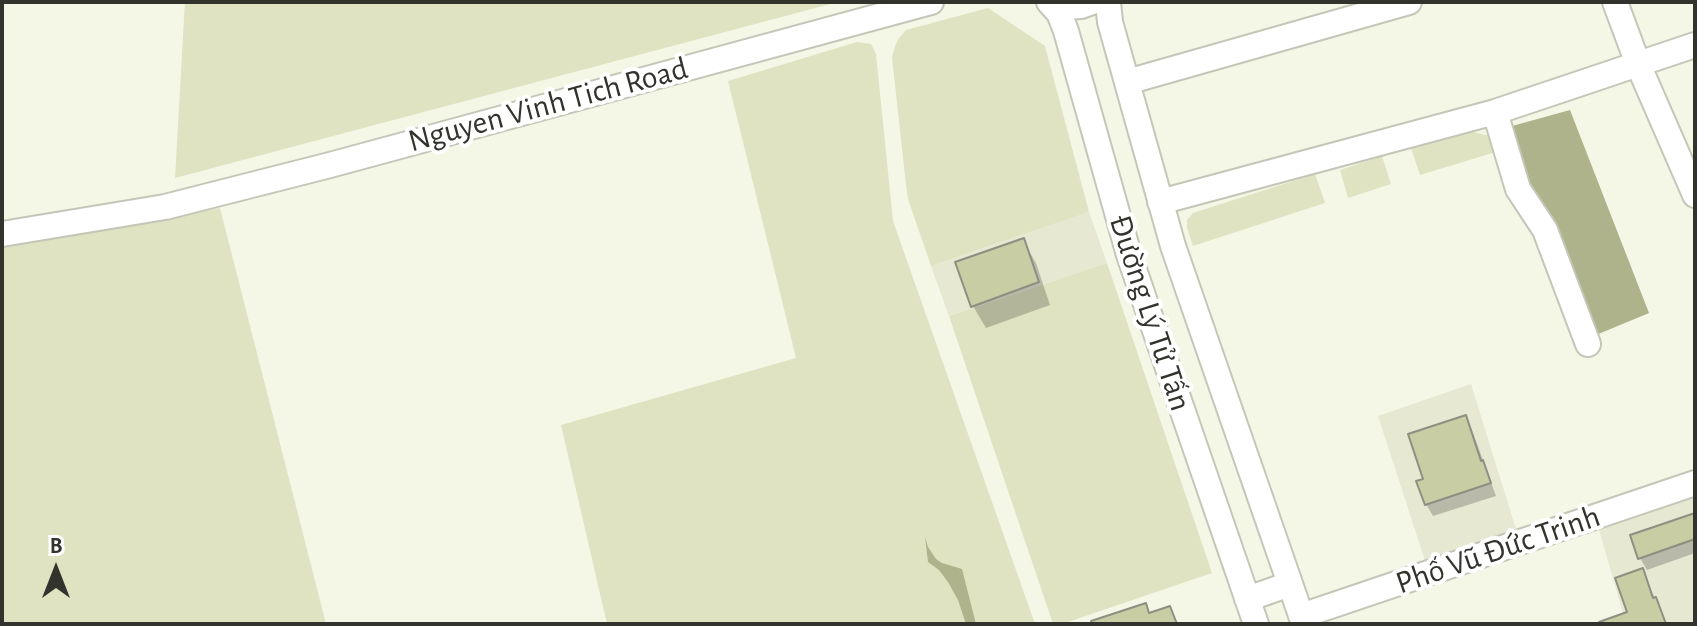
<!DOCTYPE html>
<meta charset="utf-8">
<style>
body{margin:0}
#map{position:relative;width:1697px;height:626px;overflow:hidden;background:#f4f7e6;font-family:"Alegreya Sans",sans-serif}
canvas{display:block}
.frame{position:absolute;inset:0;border:4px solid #32332d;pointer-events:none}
.north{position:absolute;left:16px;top:530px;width:80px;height:80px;-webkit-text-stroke:6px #fff;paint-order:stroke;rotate:0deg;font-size:22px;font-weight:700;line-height:32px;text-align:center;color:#32332d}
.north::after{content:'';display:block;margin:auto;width:28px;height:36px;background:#32332d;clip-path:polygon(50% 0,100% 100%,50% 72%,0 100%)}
</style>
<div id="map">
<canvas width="1697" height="626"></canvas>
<div class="frame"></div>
<div class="north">B</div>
</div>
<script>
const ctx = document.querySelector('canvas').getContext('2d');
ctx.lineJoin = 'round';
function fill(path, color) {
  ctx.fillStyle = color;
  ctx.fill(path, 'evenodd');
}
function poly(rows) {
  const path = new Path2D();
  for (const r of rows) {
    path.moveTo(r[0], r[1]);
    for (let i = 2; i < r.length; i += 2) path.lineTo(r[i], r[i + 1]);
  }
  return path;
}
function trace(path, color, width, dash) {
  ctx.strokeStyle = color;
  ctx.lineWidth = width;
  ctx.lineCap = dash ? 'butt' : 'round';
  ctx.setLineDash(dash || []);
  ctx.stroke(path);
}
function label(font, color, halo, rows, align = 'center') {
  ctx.font = font + ' "Alegreya Sans",sans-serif';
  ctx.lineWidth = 8;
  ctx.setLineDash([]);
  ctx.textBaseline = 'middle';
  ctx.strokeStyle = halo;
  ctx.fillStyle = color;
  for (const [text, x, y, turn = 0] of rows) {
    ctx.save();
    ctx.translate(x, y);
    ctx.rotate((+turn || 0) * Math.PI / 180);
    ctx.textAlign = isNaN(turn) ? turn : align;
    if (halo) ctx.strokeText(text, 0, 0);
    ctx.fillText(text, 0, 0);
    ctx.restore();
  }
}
const built = poly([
 [1089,212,1107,263,949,316,931,266],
 [1471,384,1520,542,1429,573,1378,416],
 [1695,493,1695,624,1626,624,1598,526]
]);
const green = poly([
 [185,2,838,2,175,178],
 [988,8,1045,46,1089,212,931,266,908,199,906,185,892,57,895,46,899,38,906,30],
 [857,42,871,44,876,54,893,221,1035,624,607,624,561,425,796,358,728,81],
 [1468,131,1495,137,1499,151,1420,175,1411,148],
 [1382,156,1391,184,1348,198,1340,170],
 [1315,174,1325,203,1193,246,1187,228,1187,220,1193,213],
 [220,208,326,624,2,624,2,246],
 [1107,263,1212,573,1062,624,1053,624,949,316]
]);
const water = poly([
 [1570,110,1649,313,1596,335,1528,186,1505,128],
 [925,537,928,547,936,559,942,563,962,569,976,624,966,624,958,600,948,582,939,570,928,562]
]);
const shadow = poly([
 [1023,241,1036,263,1050,305,986,328,973,306],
 [1465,418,1472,430,1496,496,1433,516,1426,504,1425,480],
 [1695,515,1695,553,1647,570,1640,558],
 [1642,571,1667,624,1599,624,1629,613]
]);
const building = poly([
 [1024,238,1039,282,971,307,955,262,1024,238],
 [1466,415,1481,461,1483,460,1491,483,1425,505,1416,481,1423,479,1408,434,1466,415],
 [1695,513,1695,539,1638,559,1630,535,1695,513],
 [1643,568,1653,598,1656,597,1666,624,1599,624,1599,622,1627,612,1615,578,1643,568],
 [1146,603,1149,613,1170,606,1177,624,1092,624,1091,621,1146,603]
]);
const minor = poly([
 [1049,2,1059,13,1066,31,1129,255,1256,624],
 [1049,2,1065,7,1081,6,1092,2],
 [1108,2,1110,22,1173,246,1304,624],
 [1615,2,1638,64,1695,195],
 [1127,82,1409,2],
 [1495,112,1518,189,1545,230,1588,344],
 [1160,202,1495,112,1695,45],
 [2,234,165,207,330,165,931,2],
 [1247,599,1290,584],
 [1301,616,1695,483]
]);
const streetNames = [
 ["Nguyen Vinh Tich Road",548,105,-15],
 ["Đường Lý Tử Tấn",1150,313,72],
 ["Phố Vũ Đức Trinh",1498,550,-19]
];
fill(built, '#e6e8d2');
fill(green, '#dfe3c1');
fill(water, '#aeb38b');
fill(shadow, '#0003');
fill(building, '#c8cda4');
trace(building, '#8d8f81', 2);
trace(minor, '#c4c6b7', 28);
trace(minor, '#fff', 24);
label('32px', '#32332d', '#fff', streetNames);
</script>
